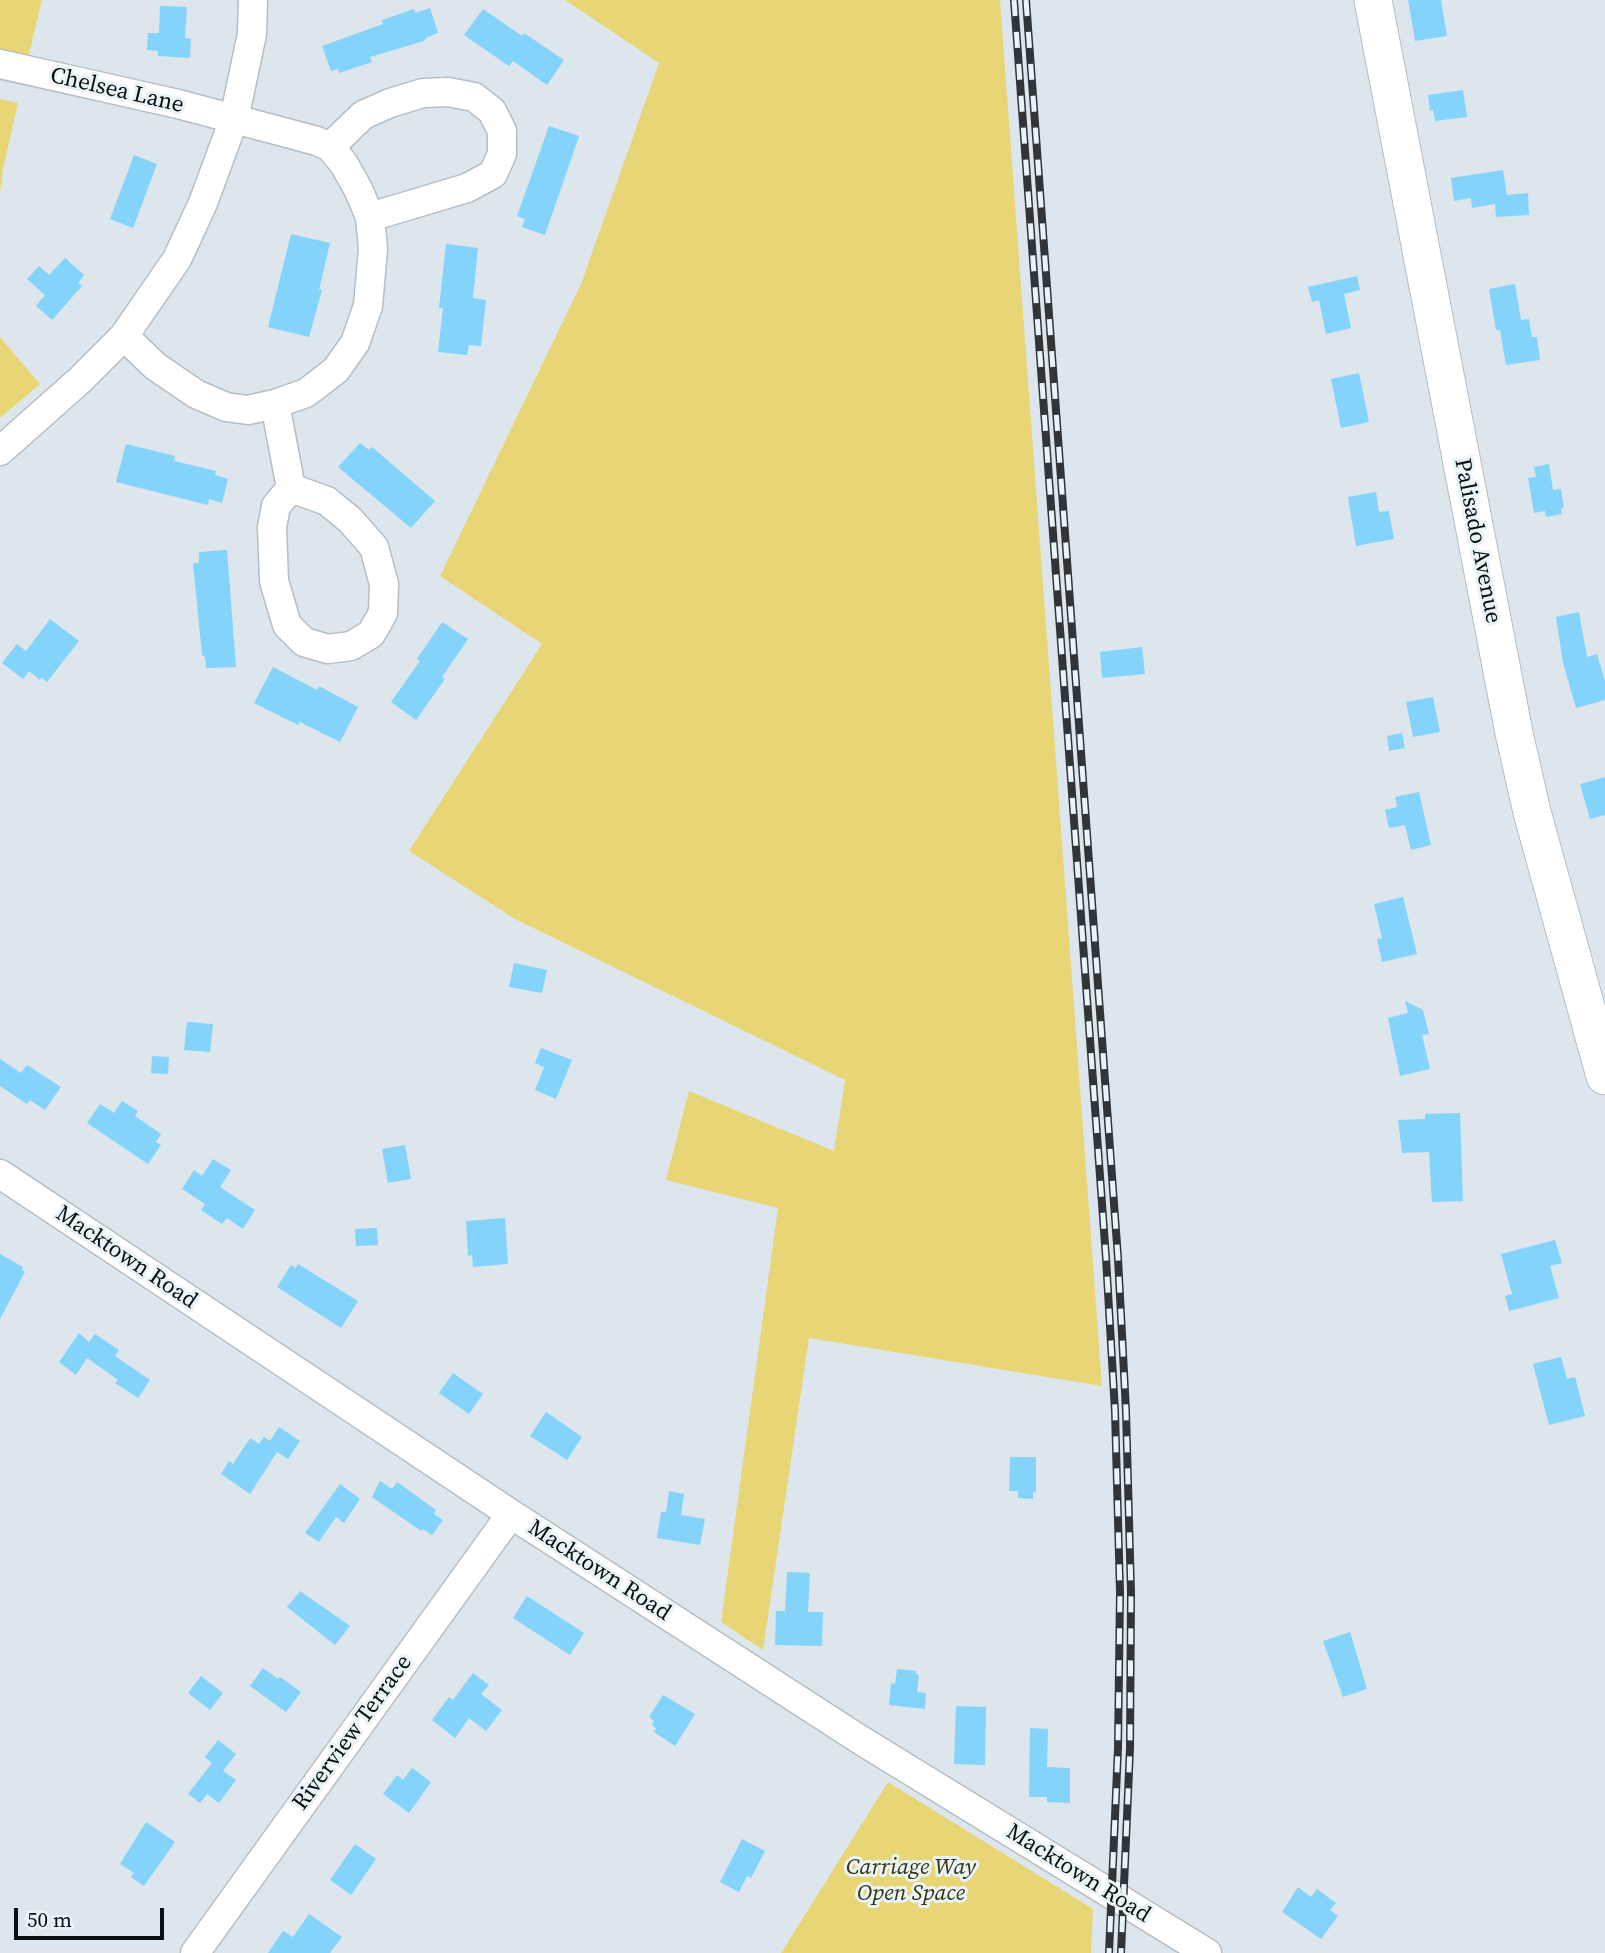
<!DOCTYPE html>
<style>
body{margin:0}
#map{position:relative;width:1605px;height:1953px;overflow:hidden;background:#dce6ec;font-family:"Source Serif 4",serif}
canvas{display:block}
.scale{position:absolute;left:14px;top:1908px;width:150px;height:32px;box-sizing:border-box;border:4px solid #0c0f11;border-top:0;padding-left:9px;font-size:21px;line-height:24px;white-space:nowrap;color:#0c0f11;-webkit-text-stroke:5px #e9f4f9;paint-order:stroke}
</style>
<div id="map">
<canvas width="1605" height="1953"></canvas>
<div class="scale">50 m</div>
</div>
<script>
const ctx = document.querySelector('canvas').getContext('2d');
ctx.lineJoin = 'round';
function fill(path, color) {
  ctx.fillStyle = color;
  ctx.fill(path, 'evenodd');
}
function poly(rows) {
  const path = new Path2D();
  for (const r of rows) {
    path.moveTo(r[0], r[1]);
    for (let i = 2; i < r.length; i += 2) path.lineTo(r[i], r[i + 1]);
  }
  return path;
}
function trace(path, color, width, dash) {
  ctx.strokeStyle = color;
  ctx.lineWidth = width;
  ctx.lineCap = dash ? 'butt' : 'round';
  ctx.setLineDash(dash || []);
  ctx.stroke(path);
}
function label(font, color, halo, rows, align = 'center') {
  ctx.font = font + ' "Source Serif 4",serif';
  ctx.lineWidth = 6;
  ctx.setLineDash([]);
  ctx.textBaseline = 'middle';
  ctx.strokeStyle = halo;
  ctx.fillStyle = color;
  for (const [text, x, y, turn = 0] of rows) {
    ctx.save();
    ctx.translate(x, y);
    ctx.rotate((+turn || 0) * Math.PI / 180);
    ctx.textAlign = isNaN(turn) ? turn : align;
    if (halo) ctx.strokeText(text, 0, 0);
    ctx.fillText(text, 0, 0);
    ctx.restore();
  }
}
const green = poly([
 [0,0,42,0,28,58,0,51],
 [565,0,1000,0,1102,1386,809,1338,763,1650,721,1622,778,1208,666,1180,689,1091,834,1151,845,1080,515,919,409,851,542,644,440,576,581,284,659,63],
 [0,99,18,103,3,169,0,193],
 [0,337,40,384,0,418],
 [888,1782,1093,1909,1091,1953,781,1953]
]);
const building = poly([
 [1408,0,1441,0,1447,36,1415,41],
 [160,6,187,7,185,38,191,39,190,58,158,56,158,51,147,50,148,33,159,33],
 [430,8,438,33,426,38,424,41,370,57,372,62,339,73,338,69,331,71,322,46,383,24,382,20,414,9,415,13],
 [483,9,522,36,524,33,564,60,547,85,513,61,509,66,464,35],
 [1463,90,1467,117,1435,121,1433,110,1430,111,1428,95],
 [549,126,579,136,545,235,522,227,525,219,517,216],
 [134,155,157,164,133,228,110,219],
 [1503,170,1507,195,1528,193,1529,215,1496,217,1495,204,1472,208,1471,198,1454,201,1451,178],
 [291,234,330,243,319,290,322,290,309,337,268,327],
 [446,244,478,248,473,298,486,300,481,346,469,345,467,355,438,352,443,308,439,308],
 [65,258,84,275,78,283,82,286,52,320,36,306,45,295,27,279,39,266,49,275],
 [1357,276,1360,290,1344,294,1351,328,1326,334,1319,300,1312,302,1308,287],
 [1515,284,1521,320,1529,319,1532,337,1537,337,1540,360,1506,365,1500,330,1496,330,1489,289],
 [1359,373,1369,422,1341,428,1331,379],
 [360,443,369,450,372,447,435,501,411,528,338,467],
 [126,444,175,456,174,461,216,471,215,475,228,479,222,503,209,499,208,505,116,482],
 [1549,464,1553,490,1561,489,1564,508,1561,508,1562,514,1546,517,1545,511,1534,513,1528,478,1536,477,1534,467],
 [1376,492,1379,512,1389,511,1394,539,1356,546,1348,497],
 [227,550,236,667,206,668,205,657,202,655,193,563,199,563,199,552],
 [1579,612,1587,657,1597,654,1605,681,1605,700,1576,708,1563,663,1556,617],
 [50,619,79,641,47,682,41,677,40,680,29,671,23,679,2,663,17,644,26,651],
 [442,622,468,639,442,677,445,679,416,720,391,702,420,661,417,659],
 [1142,647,1145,674,1102,678,1100,652],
 [273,667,317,690,319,686,358,707,340,742,300,722,298,725,254,703],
 [1433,697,1440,732,1413,737,1406,702],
 [1402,733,1405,748,1389,751,1387,736],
 [1605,777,1605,815,1590,819,1580,784],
 [1419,792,1431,845,1411,850,1405,825,1389,828,1385,810,1397,807,1395,797],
 [1403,897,1417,954,1382,962,1377,939,1382,938,1374,904],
 [514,963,547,970,542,993,509,987],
 [1405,1001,1423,1010,1429,1034,1422,1035,1430,1069,1400,1076,1388,1018,1408,1013],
 [187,1022,213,1024,210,1052,184,1050],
 [541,1048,572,1060,556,1099,535,1090,544,1067,535,1063],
 [152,1056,169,1057,168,1074,151,1073],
 [0,1059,21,1073,27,1065,61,1087,45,1110,30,1100,27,1104,0,1086],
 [122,1101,138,1111,135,1116,161,1134,156,1142,161,1145,148,1164,87,1123,100,1104,114,1113],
 [1460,1113,1463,1201,1432,1202,1429,1152,1402,1153,1398,1120,1425,1119,1425,1114],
 [405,1145,411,1179,388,1183,382,1149],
 [213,1159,231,1170,220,1187,255,1210,243,1229,227,1218,222,1224,201,1210,205,1204,182,1189,194,1170,202,1176],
 [505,1218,508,1264,473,1267,472,1255,468,1256,466,1221],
 [377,1228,378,1245,356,1246,355,1229],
 [1555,1240,1562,1263,1550,1266,1559,1298,1509,1311,1505,1296,1512,1294,1501,1254],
 [0,1254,23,1267,22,1270,25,1272,0,1319],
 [298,1264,358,1301,341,1328,277,1287,291,1265,296,1268],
 [79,1333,89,1342,95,1334,119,1350,115,1356,150,1380,138,1398,115,1383,118,1380,87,1358,76,1375,59,1362],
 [1561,1357,1567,1379,1575,1377,1585,1416,1549,1425,1533,1364],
 [453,1373,483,1394,469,1414,439,1393],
 [546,1412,582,1437,567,1460,530,1436],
 [279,1427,300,1441,288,1459,277,1452,250,1494,221,1474,229,1461,233,1464,250,1438,259,1444,264,1437,270,1441],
 [1010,1457,1036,1457,1036,1492,1033,1492,1033,1499,1018,1498,1018,1491,1009,1491],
 [380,1481,392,1489,397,1482,436,1510,434,1514,443,1520,432,1535,423,1529,421,1531,372,1497],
 [340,1484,360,1499,344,1523,336,1517,319,1542,305,1533],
 [669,1491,684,1494,681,1515,705,1519,700,1545,657,1538,661,1512,666,1512],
 [787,1572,810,1573,808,1612,823,1612,822,1646,775,1645,776,1611,785,1611],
 [300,1591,350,1626,335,1645,287,1607],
 [527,1596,584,1633,570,1655,513,1618],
 [1350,1632,1367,1689,1343,1697,1323,1641],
 [263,1668,278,1679,280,1677,301,1692,286,1712,250,1686],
 [897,1669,916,1671,916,1674,919,1675,917,1692,926,1693,925,1709,889,1705,891,1683,895,1684],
 [473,1673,489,1685,481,1694,502,1710,486,1731,469,1718,455,1738,432,1720,449,1697,453,1700],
 [201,1676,223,1693,210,1710,188,1693],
 [663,1695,695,1714,675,1746,654,1732,656,1728,652,1725,654,1721,649,1717],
 [956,1706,986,1707,985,1765,954,1764],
 [1030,1728,1048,1729,1047,1767,1070,1768,1070,1803,1047,1802,1047,1797,1029,1797],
 [218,1740,236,1754,223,1771,236,1780,219,1803,207,1794,200,1803,188,1794,212,1763,205,1757],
 [412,1768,431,1782,409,1813,383,1794,397,1775,403,1780],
 [146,1822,175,1842,144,1886,131,1877,134,1873,120,1864],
 [742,1839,765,1851,751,1878,747,1876,739,1892,720,1882],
 [355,1844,376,1859,351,1895,330,1880],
 [1298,1887,1311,1897,1317,1889,1336,1903,1330,1910,1338,1916,1321,1939,1282,1912],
 [309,1914,342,1937,330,1953,268,1953,283,1931,293,1937]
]);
const minor = poly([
 [0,64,178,104,317,141,330,147,344,164,358,189,370,217,373,249,368,306,355,343,336,370,306,393,275,404,248,410,226,407,196,394,155,366,124,336],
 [330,147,363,115,390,103,423,93,448,92,474,97,492,111,502,131,502,154,493,174,467,188,370,217],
 [275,404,291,488,276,506,272,527,274,581,287,625,304,642,328,649,351,646,371,634,383,613,384,584,374,547,350,520,327,501,291,488],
 [0,451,80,380,124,336,177,259,203,203,234,119,252,34,253,0],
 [0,1174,511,1514,859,1739,1207,1953],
 [195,1953,511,1514]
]);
const major = poly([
 [1373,0,1514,733,1532,812,1605,1076]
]);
const rail = poly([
 [1014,0,1106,1258,1115,1411,1120,1592,1118,1748,1109,1953],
 [1026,0,1118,1258,1126,1411,1131,1592,1130,1748,1121,1953]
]);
const streetNames = [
 ["Chelsea Lane",117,91,13],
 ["Palisado Avenue",1477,541,79],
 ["Macktown Road",126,1258,34],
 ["Macktown Road",599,1571,33],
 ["Riverview Terrace",353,1733,-54],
 ["Macktown Road",1078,1874,32]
];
const parkNames = [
 ["Carriage Way",911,1868],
 ["Open Space",911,1894]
];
fill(green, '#e8d676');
fill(building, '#83d3fa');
trace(minor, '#b4bec3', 31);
trace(major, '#b4bec3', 39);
trace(minor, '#fff', 28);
trace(major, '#fff', 37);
trace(rail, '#313538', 8);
trace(rail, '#e9f4f9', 5, [16]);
label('23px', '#0c0f11', '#e9f4f9', streetNames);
label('italic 23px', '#3a3207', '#e9f4f9', parkNames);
</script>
